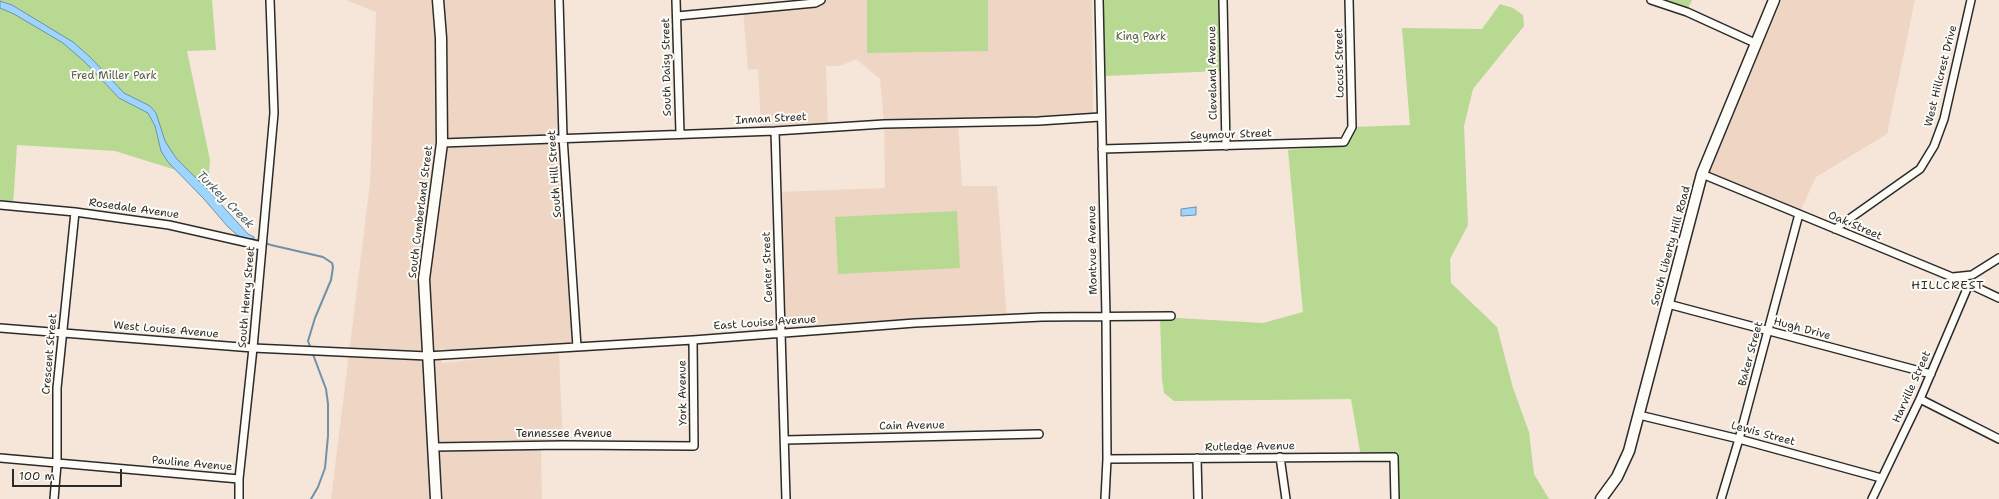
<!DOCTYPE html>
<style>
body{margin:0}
#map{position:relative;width:1999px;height:499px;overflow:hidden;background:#f5e6d9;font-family:"Shantell Sans",sans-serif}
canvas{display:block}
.scale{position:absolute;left:12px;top:469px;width:110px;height:18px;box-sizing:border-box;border:2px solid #2b2b2b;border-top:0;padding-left:5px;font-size:12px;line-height:14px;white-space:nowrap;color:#2b2b2b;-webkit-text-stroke:3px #fdfcf7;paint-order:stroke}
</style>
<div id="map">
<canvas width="1999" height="499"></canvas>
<div class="scale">100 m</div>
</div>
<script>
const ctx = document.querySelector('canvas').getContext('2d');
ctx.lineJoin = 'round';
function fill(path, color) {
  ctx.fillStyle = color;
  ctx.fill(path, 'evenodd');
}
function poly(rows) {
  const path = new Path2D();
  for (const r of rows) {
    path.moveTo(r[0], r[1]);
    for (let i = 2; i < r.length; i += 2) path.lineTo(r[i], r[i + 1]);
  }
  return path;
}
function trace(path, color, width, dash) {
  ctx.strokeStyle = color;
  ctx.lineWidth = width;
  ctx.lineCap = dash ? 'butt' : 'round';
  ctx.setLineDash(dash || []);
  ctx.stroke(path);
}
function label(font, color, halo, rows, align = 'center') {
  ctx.font = font + ' "Shantell Sans",sans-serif';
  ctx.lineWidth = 4;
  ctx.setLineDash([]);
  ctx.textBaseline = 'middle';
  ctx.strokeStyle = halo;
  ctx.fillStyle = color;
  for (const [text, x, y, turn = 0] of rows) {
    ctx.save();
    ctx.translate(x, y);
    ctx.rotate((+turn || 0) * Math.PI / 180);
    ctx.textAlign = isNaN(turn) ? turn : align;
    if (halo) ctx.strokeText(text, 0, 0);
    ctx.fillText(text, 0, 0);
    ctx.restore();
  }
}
const built = poly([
 [346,0,554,0,560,119,559,148,572,340,571,343,458,350,439,349,442,363,488,358,559,353,563,445,541,445,542,499,331,499,370,183,376,12],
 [815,0,1092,0,1093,117,958,122,962,186,997,186,1007,319,781,333,778,192,885,188,884,124,880,79,856,59,840,66,826,66,828,127,761,131,758,69,748,70,743,10],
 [1782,0,1915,0,1887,134,1816,177,1799,214,1707,175]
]);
const green = poly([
 [0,0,212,0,216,50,187,51,210,160,208,190,176,170,115,151,17,145,13,206,0,205],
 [867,0,988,0,988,51,867,53],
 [1103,0,1219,0,1220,71,1104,76],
 [1665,0,1692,0,1688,8],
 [1500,4,1513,8,1523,15,1524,26,1473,89,1464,126,1468,225,1450,259,1451,283,1497,327,1513,388,1529,432,1534,474,1549,499,1395,499,1394,457,1361,457,1351,399,1174,401,1164,393,1162,379,1160,317,1263,323,1303,312,1288,150,1321,147,1321,143,1344,142,1352,127,1410,125,1402,28,1482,29],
 [957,211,960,268,838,274,835,217]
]);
const water = poly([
 [0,1,12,5,73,42,90,57,124,93,150,106,156,113,165,141,176,158,208,190,248,234,254,237,254,241,242,239,228,227,204,199,168,162,161,151,155,126,148,113,119,98,86,63,63,43,14,14,0,8,0,1],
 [1196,207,1196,215,1181,216,1181,209,1196,207]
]);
const stream = poly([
 [252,239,271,245,323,257,332,263,333,267,331,280,315,318,308,341,326,389,328,404,328,436,325,468,318,487,311,499]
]);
const street = poly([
 [559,0,563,137,577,347],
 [676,0,680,133],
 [1099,0,1106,316,1107,459,1105,499],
 [1223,0,1226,146],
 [1651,0,1687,12,1755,43],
 [677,16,815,3,821,0],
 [775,131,786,499],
 [442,143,775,131,884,124,1039,121,1100,117],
 [1102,149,1344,142,1352,127,1349,0],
 [1702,174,1969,284,1999,298],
 [0,205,75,212,169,225,262,246],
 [1835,229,1920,169,1934,146,1944,119,1971,0],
 [1953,277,1972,275,1999,258],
 [1668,304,1931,374],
 [0,328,253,348,427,356,693,340,915,323,1042,317,1171,316],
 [1920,399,1999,439],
 [1639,415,1739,439,1881,478],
 [785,440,1039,434],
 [433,447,563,445,694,446,693,340],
 [1280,457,1286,499],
 [0,458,239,479],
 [1197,458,1198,499],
 [1107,459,1394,457,1395,499],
 [54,499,57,464,57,388,75,212],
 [239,499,239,479,253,348,274,113,270,0],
 [1721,499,1739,439,1799,214],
 [1872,499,1920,399,1969,284]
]);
const secondary = poly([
 [436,499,424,279,442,143,441,38,438,0],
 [1601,499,1617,477,1629,451,1702,174,1774,0]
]);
const parkNames = [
 ["King Park",1141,37],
 ["Fred Miller Park",114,76]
];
const streetNames = [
 ["Locust Street",1340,63,-91],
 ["South Daisy Street",667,67,-91],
 ["Cleveland Avenue",1213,73,-91],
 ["West Hillcrest Drive",1941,76,-76],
 ["Inman Street",771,119,-3],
 ["Seymour Street",1231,135,-2],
 ["South Hill Street",555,174,-94],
 ["Rosedale Avenue",134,209,8],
 ["South Cumberland Street",421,212,-83],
 ["Oak Street",1855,226,23],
 ["South Liberty Hill Road",1671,246,-75],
 ["Montvue Avenue",1093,250,-91],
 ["Center Street",768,267,-92],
 ["South Henry Street",247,297,-85],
 ["East Louise Avenue",765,323,-4],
 ["Hugh Drive",1802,329,15],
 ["West Louise Avenue",166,330,5],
 ["Crescent Street",50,354,-85],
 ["Baker Street",1751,354,-75],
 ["Harville Street",1912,387,-66],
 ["York Avenue",683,393,-91],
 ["Cain Avenue",912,426,-1],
 ["Tennessee Avenue",564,434],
 ["Lewis Street",1763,434,15],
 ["Rutledge Avenue",1250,447,-1],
 ["Pauline Avenue",192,464,5]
];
const waterNames = [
 ["Turkey Creek",225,200,45]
];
const neighbourhoodNames = [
 ["HILLCREST",1948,286]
];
fill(built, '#efd6c4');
fill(green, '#b7d992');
fill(water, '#9ed5fe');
trace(water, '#7091aa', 1);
trace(stream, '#7091aa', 2);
trace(street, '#2b2b2b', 10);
trace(secondary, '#2b2b2b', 13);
trace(street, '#fdfcf7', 7);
trace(secondary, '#fdfcf7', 10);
label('11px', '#555f4a', '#fdfcf7', parkNames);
label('11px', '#2b2b2b', '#fdfcf7', streetNames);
label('italic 12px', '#4e5e6a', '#fdfcf7', waterNames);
ctx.letterSpacing = '1px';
label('12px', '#2b2b2b', '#fdfcf7', neighbourhoodNames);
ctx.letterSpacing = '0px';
</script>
